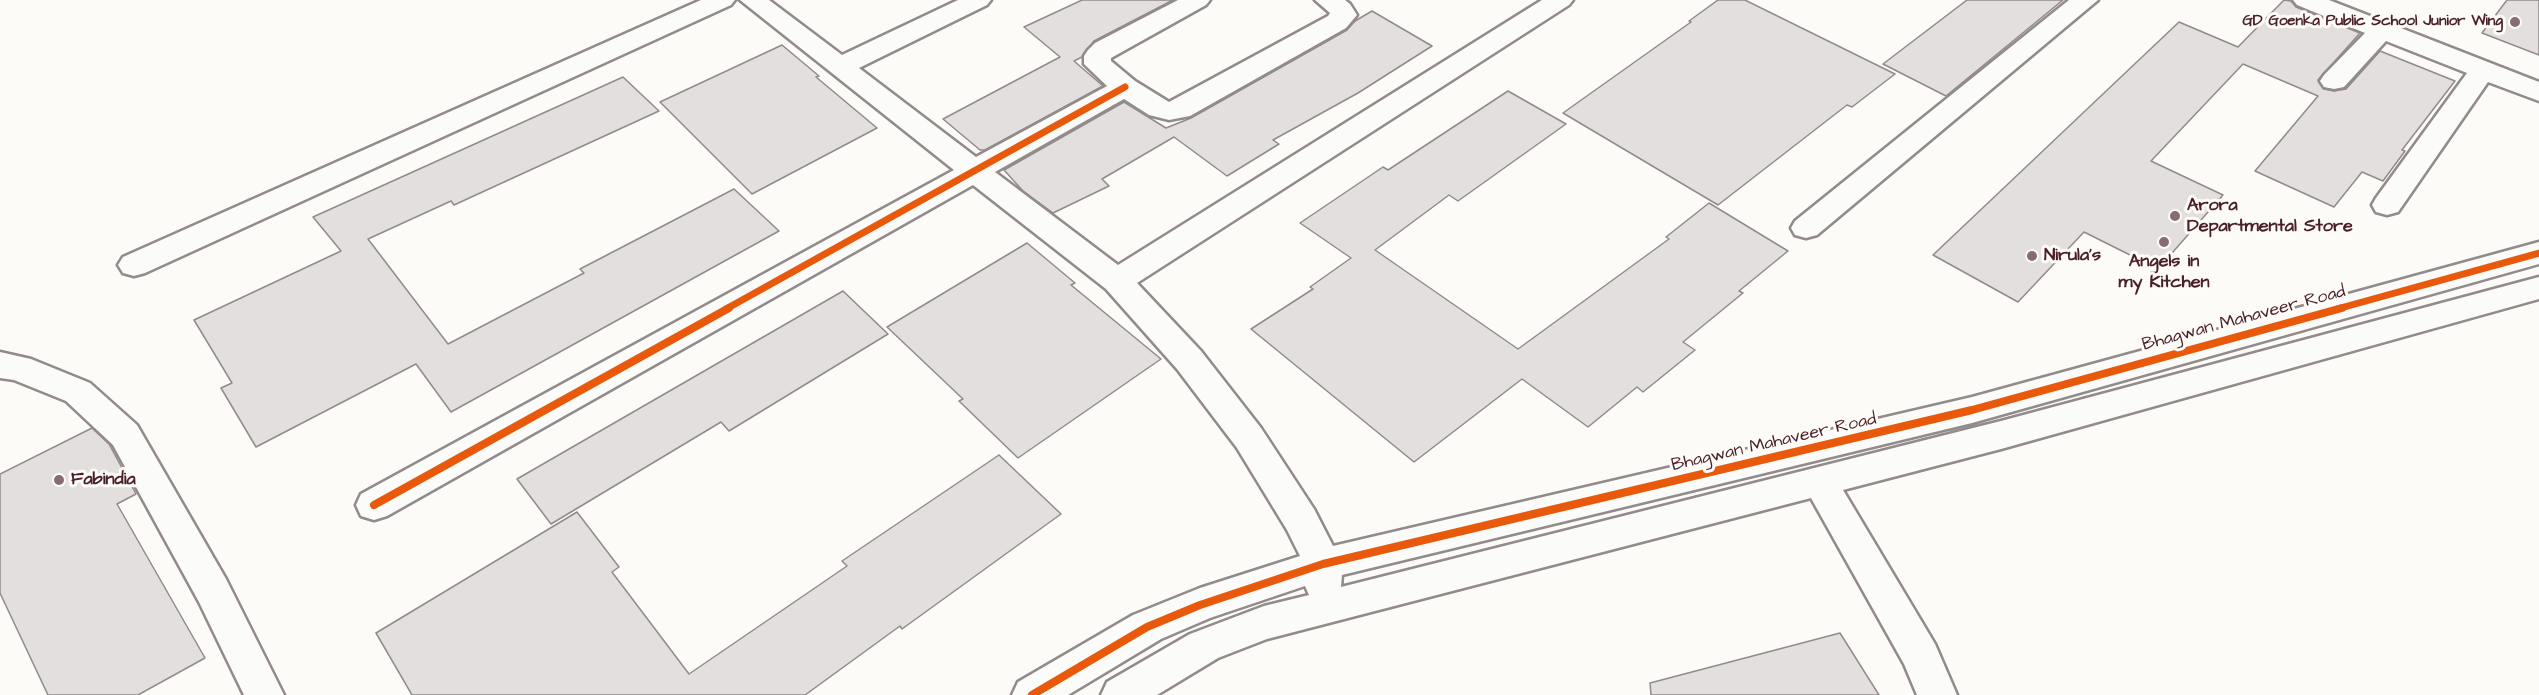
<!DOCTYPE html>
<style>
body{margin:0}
canvas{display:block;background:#fcfbf8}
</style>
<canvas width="2539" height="695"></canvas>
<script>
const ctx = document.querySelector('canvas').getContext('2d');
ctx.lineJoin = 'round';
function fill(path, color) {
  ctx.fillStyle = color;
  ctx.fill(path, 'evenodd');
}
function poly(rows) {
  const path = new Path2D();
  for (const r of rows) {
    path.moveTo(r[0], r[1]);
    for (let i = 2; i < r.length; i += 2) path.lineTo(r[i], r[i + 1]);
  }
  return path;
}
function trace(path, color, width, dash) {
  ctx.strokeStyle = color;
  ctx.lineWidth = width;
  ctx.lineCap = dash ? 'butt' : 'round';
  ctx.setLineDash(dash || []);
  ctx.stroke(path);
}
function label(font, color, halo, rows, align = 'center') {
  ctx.font = font + ' "Architects Daughter",sans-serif';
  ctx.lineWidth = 6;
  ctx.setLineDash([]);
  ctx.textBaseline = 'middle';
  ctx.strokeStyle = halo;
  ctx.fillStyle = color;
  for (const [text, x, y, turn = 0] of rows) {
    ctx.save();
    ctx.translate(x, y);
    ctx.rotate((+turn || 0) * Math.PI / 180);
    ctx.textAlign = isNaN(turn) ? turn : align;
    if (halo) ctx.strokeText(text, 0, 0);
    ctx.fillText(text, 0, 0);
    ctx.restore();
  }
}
const building = poly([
 [1082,0,1173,0,1094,41,1082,57,1074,61,1103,86,985,150,980,150,943,119,1060,57,1024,27,1082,0],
 [1718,0,1745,0,1895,74,1852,107,1847,105,1718,205,1563,113,1691,22,1689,21,1718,0],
 [1967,0,2063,0,1946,96,1883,64,1967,0],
 [2284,0,2291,1,2296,7,2360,33,2318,80,2324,89,2334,91,2346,89,2380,51,2455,81,2402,150,2405,151,2383,181,2362,172,2334,207,2255,171,2318,96,2243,64,2151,161,2223,195,2158,269,2084,232,2018,302,1933,255,2179,22,2238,47,2284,0],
 [2507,0,2539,0,2539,55,2482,33,2507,0],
 [1372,11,1432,46,1358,93,1273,140,1279,144,1227,176,1174,137,1102,179,1109,186,1053,213,1023,191,1004,170,1124,102,1166,128,1191,118,1347,30,1355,21,1372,11],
 [782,45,819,76,816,77,877,128,752,194,660,102,782,45],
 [623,77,659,111,454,205,451,201,368,239,448,344,584,273,580,269,734,189,779,231,451,412,416,364,256,447,221,388,232,383,194,320,341,251,313,217,623,77],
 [1508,91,1566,124,1458,201,1449,195,1375,250,1518,349,1669,239,1666,237,1709,203,1788,251,1739,291,1743,293,1683,342,1695,350,1643,392,1637,387,1588,427,1522,379,1414,462,1251,329,1313,289,1310,287,1351,258,1300,223,1383,167,1388,170,1508,91],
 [1027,243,1075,283,1071,285,1161,359,1018,458,959,401,963,399,887,327,1027,243],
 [843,291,888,334,729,431,721,422,551,524,517,479,843,291],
 [92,428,109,444,136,494,117,504,205,658,138,695,48,695,0,593,0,474,92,428],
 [999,455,1061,514,902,629,900,626,805,695,412,695,376,633,577,512,619,567,612,572,689,674,847,566,842,561,999,455],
 [1840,633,1879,695,1651,695,1650,683,1840,633]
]);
const minor = poly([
 [701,0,735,0,731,5,145,273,134,276,123,273,118,265,123,257,701,0],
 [740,0,769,0,842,55,958,0,991,0,987,5,859,68,976,157,1107,86,1084,64,1084,56,1088,50,1095,43,1178,0,1210,0,1206,5,1111,58,1111,61,1135,81,1169,102,1328,16,1330,13,1315,0,1345,0,1350,4,1357,15,1346,28,1190,116,1169,120,1149,115,1124,99,995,172,1118,265,1542,0,1573,0,1569,5,1137,283,1201,351,1261,428,1314,509,1333,546,1972,397,2539,242,2539,264,1972,423,1342,575,1341,587,2001,421,2539,277,2539,299,2001,449,1843,490,1935,644,1957,695,1917,695,1904,664,1811,498,1267,639,1218,658,1157,695,1101,695,1107,682,1190,634,1264,606,1309,595,1305,586,1210,618,1161,639,1068,695,1012,695,1018,682,1133,615,1200,588,1300,556,1287,530,1237,448,1177,369,1106,289,973,185,387,516,374,520,361,516,356,505,361,494,954,170,740,0],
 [2069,0,2098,0,1817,235,1806,238,1795,235,1791,228,1795,221,2069,0],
 [2293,0,2329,0,2539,82,2539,101,2488,82,2398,212,2387,215,2376,212,2372,205,2376,198,2467,73,2386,41,2344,87,2334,89,2324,87,2320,81,2324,75,2365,33,2297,5,2293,0],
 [0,352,31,359,90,383,137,425,226,579,284,695,244,695,199,602,113,445,66,401,14,380,0,378,0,352]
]);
const cyclewayFar1 = poly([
 [726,309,1125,87],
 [2337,309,2539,253]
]);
const cycleway = poly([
 [374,505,729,308],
 [1032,695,1147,627,1200,605,1323,564,1972,410,2342,308]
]);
const markers = [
 [2515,22,6,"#886c73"],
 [2175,216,6,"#886c73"],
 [2164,242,6,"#886c73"],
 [2032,256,6,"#886c73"],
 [59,480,6,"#886c73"]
];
const farPoinames = [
 ["GD Goenka Public School Junior Wing",2503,22]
];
const poiNames = [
 ["Arora",2187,206],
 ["Departmental Store",2187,227],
 ["Nirula's",2044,256],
 ["Angels in",2164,262,"center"],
 ["my Kitchen",2164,283,"center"],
 ["Fabindia",71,480]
];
const streetNames = [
 ["Bhagwan Mahaveer Road",2244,319,-15],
 ["Bhagwan Mahaveer Road",1774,443,-13]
];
fill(building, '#e2dfde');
trace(building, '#928a8b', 1.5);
trace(minor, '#928a8b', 5);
fill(minor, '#fbfbf9');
trace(cyclewayFar1, '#e8590c', 7);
trace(cycleway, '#e8590c', 8);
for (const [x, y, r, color] of markers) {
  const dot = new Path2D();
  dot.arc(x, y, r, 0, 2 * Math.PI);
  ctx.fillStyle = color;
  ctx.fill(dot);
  trace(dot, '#fdfcf7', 2);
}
label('bold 15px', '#4a1f2b', '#fdfcf7', farPoinames, 'right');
label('bold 18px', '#4a1f2b', '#fdfcf7', poiNames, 'left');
label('18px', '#4a1f2b', '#fdfcf7', streetNames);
</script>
